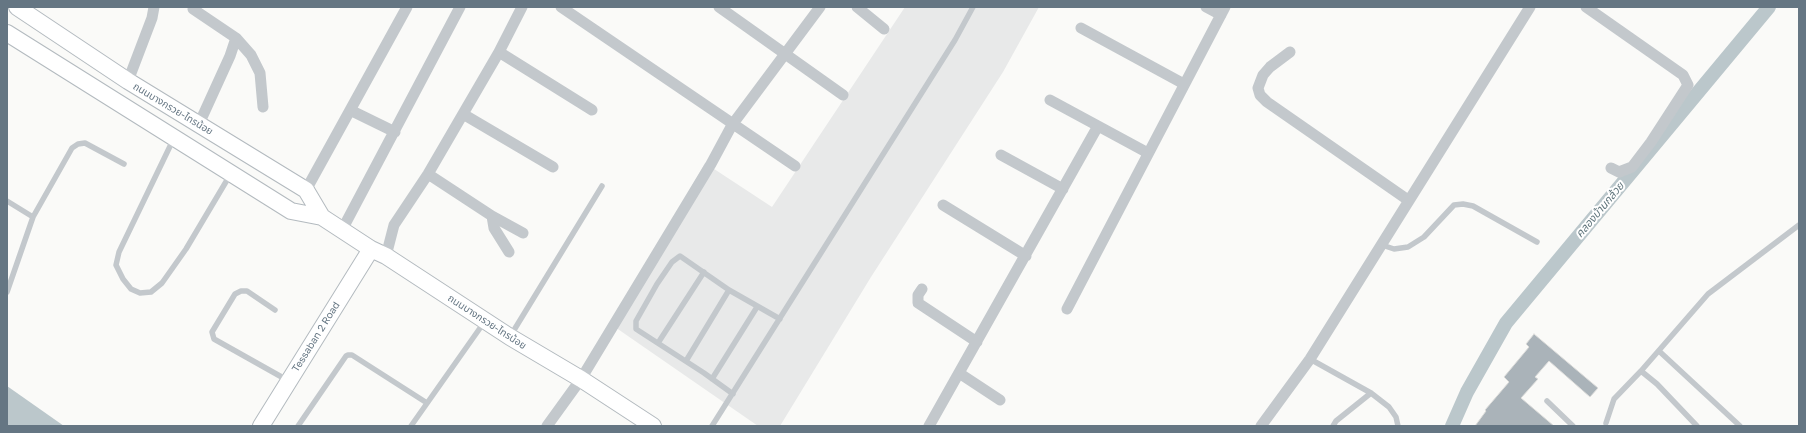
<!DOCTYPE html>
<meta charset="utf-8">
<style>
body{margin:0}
#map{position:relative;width:1806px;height:433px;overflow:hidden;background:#fafaf8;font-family:"Golos Text",sans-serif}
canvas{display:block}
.frame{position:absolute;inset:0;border:8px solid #657683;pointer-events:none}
</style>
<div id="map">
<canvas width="1806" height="433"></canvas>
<div class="frame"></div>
</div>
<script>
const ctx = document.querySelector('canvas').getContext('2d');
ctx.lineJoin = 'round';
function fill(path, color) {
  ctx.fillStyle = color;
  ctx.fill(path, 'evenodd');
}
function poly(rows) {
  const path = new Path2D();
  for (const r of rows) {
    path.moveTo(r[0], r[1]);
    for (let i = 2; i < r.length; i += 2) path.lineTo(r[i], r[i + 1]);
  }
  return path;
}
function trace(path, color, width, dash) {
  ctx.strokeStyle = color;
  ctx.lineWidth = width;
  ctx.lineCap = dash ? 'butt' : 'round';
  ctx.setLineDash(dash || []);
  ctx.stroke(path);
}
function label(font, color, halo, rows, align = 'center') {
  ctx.font = font + ' "Golos Text","Noto Sans Thai",sans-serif';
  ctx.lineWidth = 4;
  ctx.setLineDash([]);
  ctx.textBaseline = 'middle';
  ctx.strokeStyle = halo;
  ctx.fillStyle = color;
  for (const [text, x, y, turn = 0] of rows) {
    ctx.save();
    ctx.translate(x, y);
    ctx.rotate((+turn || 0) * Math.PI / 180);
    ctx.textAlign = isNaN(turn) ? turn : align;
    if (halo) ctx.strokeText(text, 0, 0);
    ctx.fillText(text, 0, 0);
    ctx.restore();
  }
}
const built = poly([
 [905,7,1039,7,1003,72,871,277,780,426,758,426,612,325,705,163,772,207]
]);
const water = poly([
 [7,386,64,426,7,426]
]);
const canal = poly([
 [1452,426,1467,392,1506,323,1769,7]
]);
const building = poly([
 [1534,334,1598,388,1590,397,1549,361,1535,377,1538,379,1521,398,1554,426,1475,426,1486,411,1485,410,1509,382,1504,377,1529,347,1526,344,1534,334]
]);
const lane = poly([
 [174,138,119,252,116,265,123,279,131,289,140,293,151,292,162,283,186,249,230,175],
 [7,201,33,217],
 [1382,245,1394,249,1408,247,1424,237,1454,205,1463,204,1473,206,1537,242],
 [7,292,33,217,72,148,78,144,85,143,124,164],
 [275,310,247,291,241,291,235,294,212,332,214,339,287,380],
 [511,335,602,186],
 [658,343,704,272],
 [1659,351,1740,426],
 [1310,359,1371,393,1389,407,1396,417,1398,426],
 [686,361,729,290],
 [712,379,757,307],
 [733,394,704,373,636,329,636,321,657,284,672,262,680,256,729,290,780,319],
 [1547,401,1573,426],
 [1606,423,1614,399,1641,371],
 [298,426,346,356,348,355,352,355,427,403],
 [411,426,485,321],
 [712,426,955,40,973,7],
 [1333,426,1336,421,1371,393],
 [1697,426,1657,384,1641,371,1708,294,1799,225]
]);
const street = poly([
 [561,7,795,166],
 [719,7,843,95],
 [857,7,884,29],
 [1206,7,1221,15],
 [1586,7,1683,75,1688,85,1651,142,1632,167,1619,172,1611,168],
 [193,9,236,38,230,56,199,124],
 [1081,28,1184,84],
 [236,38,251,55,260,73,263,107],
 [499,52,592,110],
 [1290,52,1270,67,1263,75,1258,88,1260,95,1267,102,1408,200],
 [128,81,152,18,154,7],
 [1050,100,1148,153],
 [352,111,395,132],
 [463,114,553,167],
 [1001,155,1063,189],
 [428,174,492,216,494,228,509,252],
 [306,190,407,7],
 [943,205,1026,256],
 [492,216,523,233],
 [342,230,460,7],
 [386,256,394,225,428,174,499,52,522,7],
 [922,289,918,295,918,303,977,342],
 [1067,309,1225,7],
 [959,373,1000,400],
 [547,426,581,379,711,164,732,125,820,7],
 [929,426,1098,126],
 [1261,426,1310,359,1530,7]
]);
const secondary = poly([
 [17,7,128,81,306,190,322,217],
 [7,33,291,211,322,217,371,249,386,256,510,337,581,379,653,426],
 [261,426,371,249]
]);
const streetNames = [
 ["ถนนบางกรวย-ไทรน้อย",173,109,31],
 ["ถนนบางกรวย-ไทรน้อย",487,322,33],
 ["Tessaban 2 Road",316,337,-58]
];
const waterNames = [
 ["คลองบ้านกล้วย",1600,210,-50]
];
fill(built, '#e8e9e9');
fill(water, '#bbc7cb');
trace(canal, '#bbc7cb', 14);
fill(building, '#aab3b9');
trace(building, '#dcdcda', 1);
trace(secondary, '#b3babf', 18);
trace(lane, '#c3c8cc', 5.5);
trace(street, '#c3c8cc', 11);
trace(secondary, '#fff', 16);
label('10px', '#657683', '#fff', streetNames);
label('italic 11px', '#60757c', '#fff', waterNames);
</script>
